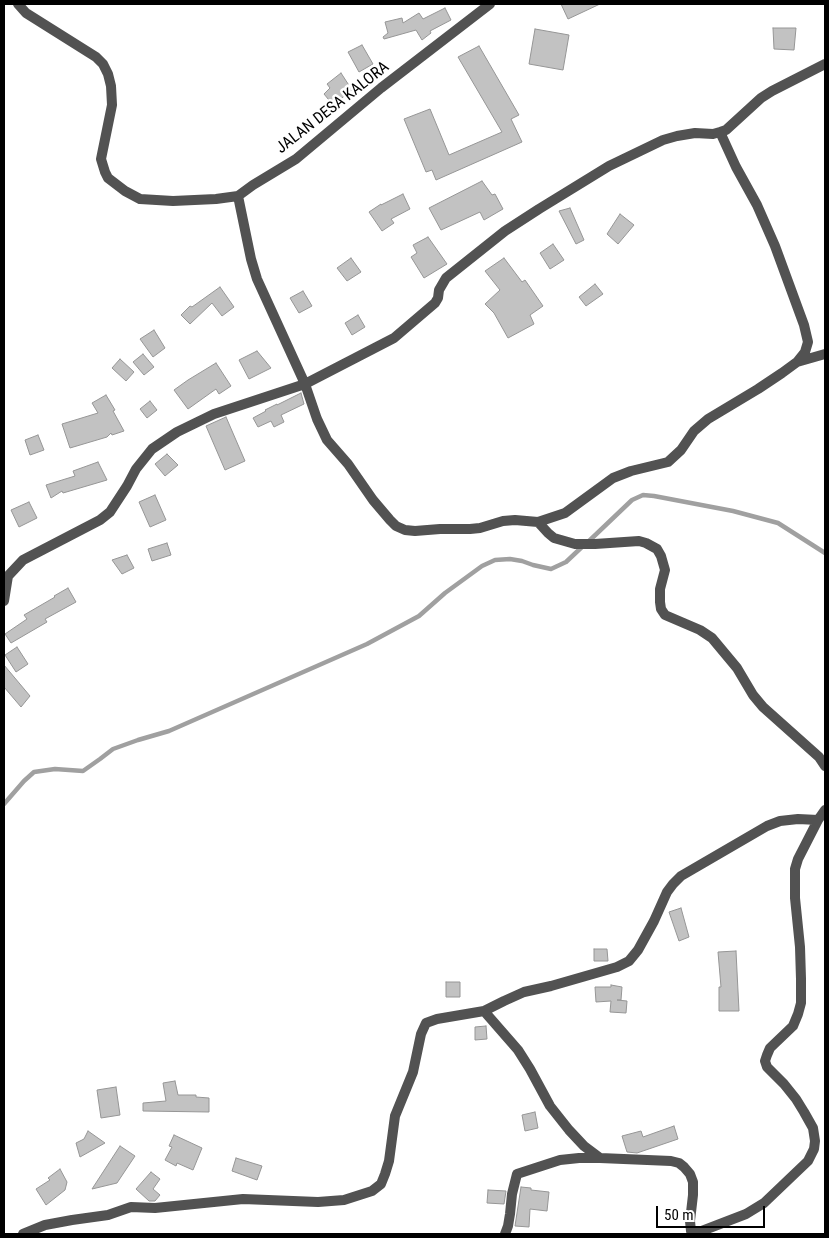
<!DOCTYPE html>
<style>
body{margin:0}
#map{position:relative;width:829px;height:1238px;overflow:hidden;background:#fff;font-family:"Roboto Condensed",sans-serif}
canvas{display:block}
.frame{position:absolute;inset:0;border:5px solid #000;pointer-events:none}
.scale{position:absolute;left:656px;top:1206px;width:109px;height:22px;box-sizing:border-box;border:2px solid #000;border-top:0;padding-left:6px;font-size:15px;line-height:18px;white-space:nowrap;color:#000;-webkit-text-stroke:4px #fff;paint-order:stroke}
</style>
<div id="map">
<canvas width="829" height="1238"></canvas>
<div class="frame"></div>
<div class="scale">50 m</div>
</div>
<script>
const ctx = document.querySelector('canvas').getContext('2d');
ctx.lineJoin = 'round';
function poly(rows) {
  const path = new Path2D();
  for (const r of rows) {
    path.moveTo(r[0], r[1]);
    for (let i = 2; i < r.length; i += 2) path.lineTo(r[i], r[i + 1]);
  }
  return path;
}
function trace(path, color, width, dash) {
  ctx.strokeStyle = color;
  ctx.lineWidth = width;
  ctx.lineCap = dash ? 'butt' : 'round';
  ctx.setLineDash(dash || []);
  ctx.stroke(path);
}
function fill(path, color) {
  ctx.fillStyle = color;
  ctx.fill(path, 'evenodd');
}
function label(font, color, halo, rows, align = 'center') {
  ctx.font = font + ' "Roboto Condensed",sans-serif';
  ctx.lineWidth = 5;
  ctx.setLineDash([]);
  ctx.textBaseline = 'middle';
  ctx.strokeStyle = halo;
  ctx.fillStyle = color;
  for (const [text, x, y, turn = 0] of rows) {
    ctx.save();
    ctx.translate(x, y);
    ctx.rotate((+turn || 0) * Math.PI / 180);
    ctx.textAlign = isNaN(turn) ? turn : align;
    if (halo) ctx.strokeText(text, 0, 0);
    ctx.fillText(text, 0, 0);
    ctx.restore();
  }
}
const stream = poly([
 [589,541,632,500,643,495,654,496,733,511,778,523,825,553],
 [4,804,24,781,34,772,55,769,83,771,100,759,113,749,138,740,169,731,367,644,419,616,445,593,482,566,495,560,510,559,522,561,533,565,551,569,566,562,583,546]
]);
const building = poly([
 [561,4,600,4,568,19,561,4],
 [445,8,451,20,430,31,431,33,422,40,416,30,384,39,383,37,388,33,385,22,402,18,403,23,419,13,423,19,445,8],
 [773,28,796,28,794,50,774,49,773,28],
 [535,29,569,35,563,70,529,64,535,29],
 [362,45,373,64,359,72,348,52,362,45],
 [479,46,519,115,511,119,522,142,436,180,432,170,426,172,404,119,430,109,449,155,502,132,458,57,479,46],
 [341,73,352,90,333,105,324,94,330,88,327,84,341,73],
 [482,181,492,195,495,194,503,209,484,220,480,212,441,230,429,208,482,181],
 [403,194,410,209,391,219,394,223,382,231,369,212,381,204,381,205,403,194],
 [570,208,584,240,576,244,559,211,570,208],
 [620,214,634,225,618,244,607,234,620,214],
 [428,237,447,264,424,278,411,257,417,253,413,245,428,237],
 [553,244,564,260,550,269,540,253,553,244],
 [351,258,361,272,347,281,337,268,351,258],
 [504,258,522,282,525,280,543,306,530,315,534,324,508,338,494,313,485,304,500,290,485,271,504,258],
 [595,284,603,294,586,306,579,297,595,284],
 [220,287,234,307,222,316,212,303,190,324,181,315,190,306,192,307,220,287],
 [303,291,312,306,299,313,290,298,303,291],
 [358,315,365,327,352,335,345,323,358,315],
 [154,330,165,348,153,357,140,339,154,330],
 [257,351,271,368,249,379,239,360,257,351],
 [143,354,154,367,144,375,133,362,143,354],
 [120,359,134,372,126,381,112,368,120,359],
 [216,363,231,386,219,394,216,389,188,409,174,390,188,380,216,363],
 [301,393,304,404,281,415,284,422,274,427,271,421,258,427,253,418,266,411,265,410,277,404,277,405,301,393],
 [106,395,115,410,113,411,124,431,112,435,111,433,107,437,70,448,62,424,98,413,92,403,106,395],
 [150,401,157,410,147,418,140,409,150,401],
 [226,417,245,461,225,470,206,426,226,417],
 [38,435,44,450,30,455,25,440,38,435],
 [167,454,178,465,165,476,155,464,167,454],
 [98,462,107,480,63,493,62,491,51,498,46,485,75,476,73,471,98,462],
 [155,495,166,520,150,527,139,502,155,495],
 [29,502,37,518,19,527,11,510,29,502],
 [167,543,171,555,152,561,148,549,167,543],
 [127,555,134,568,122,574,112,560,127,555],
 [68,588,76,602,45,619,47,622,11,643,5,634,27,619,24,615,55,597,54,596,68,588],
 [17,647,28,664,16,672,5,655,17,647],
 [4,665,30,696,21,707,4,687,4,665],
 [681,908,689,937,679,941,669,912,681,908],
 [594,949,607,949,608,961,594,961,594,949],
 [736,951,739,1011,719,1011,719,987,721,987,718,952,736,951],
 [446,982,460,982,460,997,446,997,446,982],
 [611,985,622,987,621,1000,617,1000,627,1001,626,1013,610,1012,611,1001,596,1002,595,987,611,987,611,985],
 [486,1026,487,1039,475,1040,475,1027,486,1026],
 [175,1081,178,1095,196,1095,196,1097,209,1098,209,1112,143,1111,143,1103,166,1101,163,1083,175,1081],
 [116,1087,120,1115,101,1118,97,1090,116,1087],
 [535,1112,538,1128,525,1131,522,1115,535,1112],
 [674,1126,678,1139,637,1153,627,1152,622,1136,641,1131,643,1137,674,1126],
 [88,1131,105,1143,80,1157,76,1143,84,1139,88,1131],
 [174,1135,202,1148,193,1170,177,1163,176,1166,165,1160,172,1147,169,1146,174,1135],
 [120,1146,135,1156,117,1183,92,1189,120,1146],
 [236,1158,262,1166,257,1180,232,1171,236,1158],
 [60,1169,67,1182,65,1190,46,1205,36,1189,50,1180,48,1178,60,1169],
 [151,1172,160,1179,153,1189,160,1195,155,1201,149,1201,136,1189,151,1172],
 [521,1187,531,1188,531,1190,549,1192,547,1211,530,1209,529,1227,515,1226,521,1187],
 [488,1190,506,1191,504,1204,487,1203,488,1190]
]);
const street = poly([
 [18,4,26,13,96,57,103,64,108,74,111,86,112,105,101,159,105,172,108,178,125,191,140,199,173,201,216,199,238,196,253,185,296,159,381,88,490,4],
 [238,196,251,259,257,279,305,384,317,419,327,440,348,464,373,500,390,520,396,526,405,530,415,531,440,529,470,529,480,528,503,521,515,520,538,522,565,513,613,478,631,471,668,462,681,450,694,431,708,419,758,389,782,373,797,362,805,352,808,342,804,325,775,246,757,205,736,167,720,132],
 [797,362,825,354],
 [538,522,548,533,554,538,575,544,595,544,639,541,646,543,657,549,661,556,665,570,660,589,660,602,661,609,665,615,700,630,712,638,737,668,753,695,763,707,819,757,825,766],
 [4,601,8,576,23,560,100,520,110,512,127,486,136,469,152,449,177,432,214,414,305,384,394,338,435,303,438,298,439,290,446,278,505,231,539,209,609,166,663,140,677,136,695,133,713,134,720,132,726,130,761,98,772,91,825,64],
 [484,1011,518,1050,530,1069,550,1106,569,1130,584,1146,600,1158,671,1161,679,1163,684,1167,690,1174,693,1182,693,1195,690,1221,691,1231,694,1234],
 [23,1234,45,1225,72,1220,108,1215,131,1207,155,1208,243,1199,318,1202,344,1200,372,1191,381,1184,385,1174,389,1161,395,1116,413,1072,421,1034,426,1023,437,1019,484,1011,504,1001,524,992,551,986,617,967,629,961,638,950,654,921,667,892,673,884,681,876,767,826,780,821,798,819,818,820],
 [505,1234,508,1226,510,1214,512,1194,517,1174,560,1160,579,1158,600,1158],
 [694,1234,746,1214,764,1203,808,1161,814,1149,815,1141,813,1128,804,1112,796,1099,784,1084,767,1067,765,1061,767,1055,770,1048,793,1026,798,1014,801,1003,801,979,800,947,795,898,795,869,798,859,818,820,825,810]
]);
const streetNames = [
 ["JALAN DESA KALORA",333,108,-38]
];
trace(stream, '#a0a0a0', 4.5);
fill(building, '#c2c2c2');
trace(building, '#969696', 1);
trace(street, '#525252', 10);
label('16px', '#000', '#fff', streetNames);
</script>
